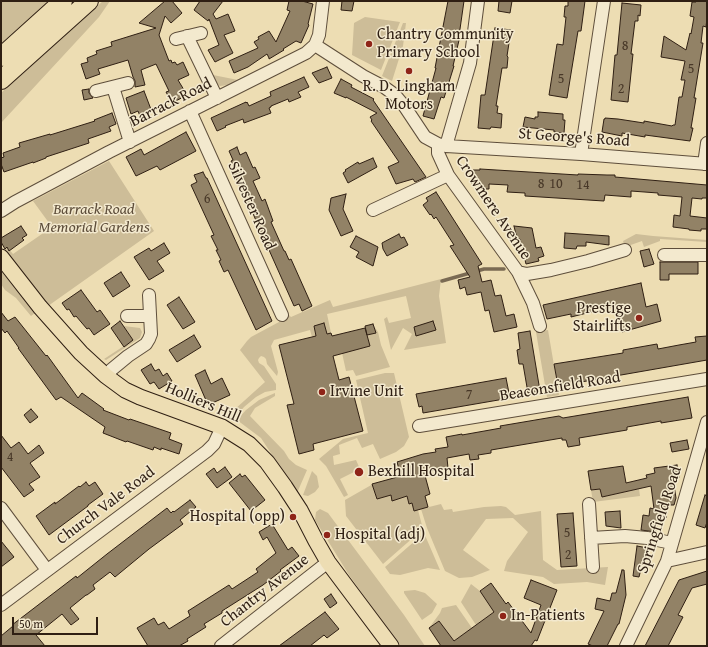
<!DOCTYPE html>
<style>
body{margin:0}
#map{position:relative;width:708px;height:647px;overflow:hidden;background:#edddb3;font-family:"Gentium Book Plus",serif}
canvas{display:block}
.frame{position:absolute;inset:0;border:2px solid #2f1f13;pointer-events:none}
.scale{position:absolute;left:12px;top:617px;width:86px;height:18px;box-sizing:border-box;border:2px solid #2f1f13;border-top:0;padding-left:5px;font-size:12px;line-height:14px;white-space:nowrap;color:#2f1f13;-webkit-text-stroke:3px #f3e9ce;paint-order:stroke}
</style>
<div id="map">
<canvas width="708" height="647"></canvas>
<div class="frame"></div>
<div class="scale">50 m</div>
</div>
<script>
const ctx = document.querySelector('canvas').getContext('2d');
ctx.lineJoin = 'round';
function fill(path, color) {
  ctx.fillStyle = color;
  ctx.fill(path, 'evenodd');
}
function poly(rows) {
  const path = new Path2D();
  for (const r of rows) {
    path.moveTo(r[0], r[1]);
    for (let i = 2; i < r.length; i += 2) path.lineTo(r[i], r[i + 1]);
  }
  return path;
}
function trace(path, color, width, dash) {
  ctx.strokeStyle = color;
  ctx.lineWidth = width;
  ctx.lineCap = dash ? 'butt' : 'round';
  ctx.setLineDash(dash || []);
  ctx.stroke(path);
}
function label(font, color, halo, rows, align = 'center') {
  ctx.font = font + ' "Gentium Book Plus",serif';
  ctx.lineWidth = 3;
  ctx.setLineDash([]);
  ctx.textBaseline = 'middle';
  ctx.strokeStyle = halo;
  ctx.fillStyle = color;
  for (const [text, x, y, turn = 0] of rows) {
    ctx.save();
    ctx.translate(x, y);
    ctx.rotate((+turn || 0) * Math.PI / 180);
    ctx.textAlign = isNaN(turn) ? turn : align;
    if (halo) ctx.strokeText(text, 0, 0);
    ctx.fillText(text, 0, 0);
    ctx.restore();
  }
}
const green = poly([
 [1,1,48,1,1,45],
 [103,1,110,1,99,17,1,123,1,93],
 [365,17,400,22,381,70,352,55,354,23],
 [403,23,406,23,403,46,392,81,382,76],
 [213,75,238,80,228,85,220,86,216,83],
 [109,161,154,231,48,306,5,249,7,247,13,254,52,227,33,201],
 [636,234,653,236,707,240,707,242,660,239,660,241,644,247,642,241,625,247,623,241],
 [1,269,35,313,31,316,16,298,5,290,1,284],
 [441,279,439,296,446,343,404,350,412,334,403,328,391,350,384,319,387,317,389,323,411,318,406,296,327,314,331,333,312,337,310,330,274,340,271,346,278,372,277,376,267,364,266,359,264,357,261,356,259,358,258,360,259,363,264,366,276,384,276,390,265,392,256,397,244,407,240,412,234,416,234,410,265,382,240,350,247,341,251,337,279,322,278,319,288,314,291,317,330,300,333,307],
 [124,326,140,328,142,332,140,338,106,360,104,359,133,340],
 [374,326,378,332,381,345,390,367,356,376,353,370,346,371,342,353,370,346,367,335,375,333],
 [548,330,559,395,547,397,536,332],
 [385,373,394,373,409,437,404,446,396,452,380,459,373,444,362,448,357,438,339,445,340,454,333,456,334,465,356,460,360,469,340,479,348,495,344,497,326,466,319,459,343,439,368,433,356,380],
 [275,393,275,396,255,408,250,416,284,451,289,459,296,465,307,470,297,493,261,438,237,420,246,410,259,400],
 [312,471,317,476,319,487,315,492,308,496,303,495],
 [373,484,377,499,391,495,392,500,405,491,409,504,412,503,414,511,418,510,423,529,383,564,346,516,345,500],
 [600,489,602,497,639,489,640,496,593,502,591,490],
 [441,504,444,510,452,509,453,512,484,507,501,506,506,507,515,515,541,511,543,560,557,570,608,567,605,585,587,582,554,584,543,577,504,571,507,561,528,532,513,518,486,519,463,550,490,570,472,577,459,578,445,571,427,528,421,509],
 [320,509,328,513,404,615,425,646,400,646,349,575,315,520,316,512],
 [424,533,440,570,428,568,400,575,390,574,385,567],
 [471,584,480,591,494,612,476,625,461,602],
 [415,590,425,593,437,604,432,613,422,620,404,593,404,591],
 [456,605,472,628,454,641,439,621,429,628,440,613,442,608]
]);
const stream = poly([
 [442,281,484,269,504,269]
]);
const building = poly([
 [165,1,172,1,182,13,171,23,165,16,159,35,169,61,171,60,172,63,175,62,177,65,183,62,189,75,178,80,187,95,172,103,166,92,169,91,156,64,141,70,145,85,135,87,135,81,133,77,128,60,98,69,100,74,86,79,81,64,88,62,87,58,97,54,96,51,112,46,111,42,156,28,139,23,165,1],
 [200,1,223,1,213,14,216,19,228,14,235,31,224,35,233,53,215,62,208,50,219,45,209,19,208,21,194,10,200,1],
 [289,1,302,1,313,4,308,24,309,25,301,43,296,41,283,49,284,50,269,59,269,58,267,54,248,67,234,73,229,61,258,48,254,42,259,39,258,37,269,31,276,42,290,11,287,10,289,1],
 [342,1,354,1,352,11,341,10,342,1],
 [448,1,464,1,459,36,460,36,453,66,454,66,444,98,441,97,434,119,423,116,436,68,435,68,448,1],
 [499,1,512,1,510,13,498,11,499,1],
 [568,1,585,1,581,31,578,31,567,98,549,95,557,44,563,45,566,17,564,17,565,6,568,6,568,1],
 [696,1,707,1,707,18,706,27,703,26,701,43,703,43,694,98,696,98,691,128,693,128,690,141,645,135,645,137,622,133,622,136,602,132,604,119,605,119,605,118,618,119,644,123,644,121,672,126,673,125,675,125,679,97,682,97,685,80,681,80,685,61,661,57,664,36,686,50,690,33,691,34,694,17,690,16,692,2,696,2,696,1],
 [622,3,641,5,640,16,638,15,638,21,635,21,631,54,633,54,628,102,611,100,615,55,617,55,622,3],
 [495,28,511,30,507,56,508,57,507,68,502,68,496,106,498,106,497,113,502,114,501,128,491,127,490,129,478,128,481,95,485,95,495,28],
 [327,67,332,78,319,83,312,73,327,67],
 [304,77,309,87,298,92,301,97,289,102,288,99,271,106,271,107,269,108,271,113,244,123,243,119,225,126,226,127,217,131,211,118,246,102,246,103,247,102,249,106,271,96,270,92,304,77],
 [341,79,352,85,351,87,374,99,373,100,426,177,415,182,413,179,396,184,388,167,399,162,371,121,372,120,370,117,377,113,346,97,346,98,334,93,341,79],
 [89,89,89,93,93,98,84,100,82,90,89,89],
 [144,91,152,112,140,116,138,111,131,114,126,98,144,91],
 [538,112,563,114,563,120,565,120,564,133,554,132,554,130,523,127,525,117,535,119,535,117,538,117,538,112],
 [112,113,116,124,109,127,111,131,88,139,89,143,46,157,46,158,33,163,33,162,4,172,1,164,1,158,4,157,3,153,20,147,19,143,50,134,50,135,95,121,94,120,112,113],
 [186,132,196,151,160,170,157,166,136,176,126,157,141,149,144,155,186,132],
 [237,147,240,155,246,152,253,168,255,167,260,178,253,181,262,201,265,199,273,221,271,222,284,251,285,251,289,260,291,259,312,306,302,311,299,304,294,306,257,223,249,204,248,204,234,174,237,173,231,161,233,160,229,151,237,147],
 [373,158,377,167,348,183,343,173,346,171,345,170,358,162,359,164,373,158],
 [480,169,578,175,578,174,607,175,615,175,615,177,707,185,707,198,702,198,702,199,692,198,690,216,707,218,707,229,701,229,701,231,689,230,689,229,673,227,674,215,680,216,682,197,658,195,658,193,631,191,631,197,605,195,604,201,525,196,525,193,507,192,508,185,489,184,489,189,479,189,479,184,472,184,473,170,480,170,480,169],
 [203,172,206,178,207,178,272,321,256,330,228,270,224,272,219,261,221,260,216,250,218,250,211,236,214,235,191,185,197,182,194,175,203,172],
 [436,192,482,264,478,266,482,282,491,280,495,296,501,295,506,316,514,314,517,327,494,332,489,310,485,311,481,292,467,295,465,287,460,289,458,280,470,277,450,246,454,245,436,217,434,219,431,214,430,215,423,205,428,201,426,198,436,192],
 [346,194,343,209,353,231,341,236,329,210,331,198,346,194],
 [21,226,27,235,22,238,24,240,9,251,7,247,5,249,1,242,1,238,21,226],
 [514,226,532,228,536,248,541,247,544,256,538,258,539,261,526,264,520,239,517,239,514,226],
 [565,233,609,236,609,245,586,242,586,246,577,246,576,249,564,248,565,233],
 [399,234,401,238,404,237,408,245,387,256,383,249,382,243,399,234],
 [356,236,378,247,373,266,356,257,359,252,350,247,356,236],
 [164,243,170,253,157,261,164,271,149,280,134,257,149,248,151,251,164,243],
 [649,249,654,264,644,267,640,251,649,249],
 [660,262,698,262,698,274,669,274,669,280,660,280,660,262],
 [121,272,130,286,113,297,104,283,121,272],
 [641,283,646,307,657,304,661,321,622,332,615,306,571,317,571,314,547,319,543,305,641,283],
 [81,290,97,312,100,310,110,324,94,335,89,328,87,329,76,316,74,317,69,309,67,310,62,303,81,290],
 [179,297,195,322,183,329,167,305,179,297],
 [1,312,8,321,15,317,46,356,47,355,78,398,82,393,104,409,103,410,129,420,130,419,171,433,169,439,182,444,179,454,161,448,161,450,154,447,153,450,127,441,126,442,103,433,105,427,61,397,56,400,18,348,19,348,7,331,5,333,1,328,1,312],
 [120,321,133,340,124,347,111,328,120,321],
 [433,321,436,330,416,336,414,327,433,321],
 [324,323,327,334,331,333,332,336,365,328,370,346,333,356,339,380,349,377,363,431,313,444,314,450,299,454,287,405,294,404,279,345,316,336,314,326,324,323],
 [373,324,376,333,367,335,365,326,373,324],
 [530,331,540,391,528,393,523,364,519,364,517,350,520,349,518,333,530,331],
 [194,335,201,347,177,362,169,350,194,335],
 [707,336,707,360,558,386,554,364,623,353,623,350,657,344,658,349,679,345,696,342,695,337,707,336],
 [151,364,155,371,159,369,163,376,167,373,172,381,159,389,154,382,150,384,141,370,151,364],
 [205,370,211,384,222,378,230,395,208,405,195,375,205,370],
 [506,378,510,398,423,413,422,406,419,407,416,394,506,378],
 [688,397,692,418,661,423,661,421,627,427,627,430,579,438,580,445,568,447,566,440,562,440,562,438,491,450,491,453,478,455,479,459,470,460,469,454,447,458,448,468,424,472,430,494,425,496,428,507,414,511,412,503,409,504,407,496,392,501,391,495,377,499,372,484,401,476,397,462,423,454,436,452,435,449,448,447,446,437,462,434,462,435,490,430,501,428,500,426,559,416,563,418,688,397],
 [31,409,38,417,30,423,24,415,31,409],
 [1,435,11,448,19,442,28,454,39,445,44,453,30,463,40,477,29,484,34,490,24,497,1,467,1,435],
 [687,440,689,449,672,452,670,443,687,440],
 [677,465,679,478,673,479,676,498,674,505,668,505,666,518,661,517,660,525,657,524,656,532,641,530,643,515,649,516,650,508,654,509,651,486,602,497,600,489,591,490,588,471,623,466,626,483,647,478,646,475,655,473,654,468,677,465],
 [225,467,232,477,217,488,206,474,214,468,217,473,225,467],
 [240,474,242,477,245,475,265,500,251,511,229,483,240,474],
 [86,482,89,486,95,482,103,494,88,505,88,506,49,535,36,516,55,502,55,504,79,486,80,487,86,482],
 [705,495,707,496,707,522,705,528,696,525,705,495],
 [190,500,196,507,180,520,183,524,149,549,115,577,110,572,93,585,95,589,87,595,86,595,70,608,79,619,71,625,62,614,36,635,45,646,1,646,1,636,13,626,12,625,76,576,77,578,107,554,167,508,171,513,173,511,174,512,190,500],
 [620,511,621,528,606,526,605,512,620,511],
 [573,513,577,566,561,567,557,514,573,513],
 [272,524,288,550,292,547,299,556,280,570,281,571,263,585,222,611,222,613,204,624,206,627,187,639,188,641,179,646,148,646,137,628,154,618,158,625,164,622,169,629,190,616,188,611,229,585,232,589,258,572,256,569,276,553,267,537,263,540,259,532,272,524],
 [1,541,14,557,1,567,1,541],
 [637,546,648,548,645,557,644,557,639,577,633,576,637,546],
 [622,570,624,570,626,595,619,624,618,624,607,646,593,646,588,644,604,611,595,609,597,598,610,601,612,593,616,593,622,570],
 [707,571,707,584,692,588,678,615,683,617,668,646,645,646,679,580,707,571],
 [531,580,557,590,537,641,535,640,531,646,441,646,429,628,439,621,454,641,494,612,480,591,491,583,506,604,508,602,531,633,541,605,524,598,531,580],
 [331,594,337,603,330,608,324,599,331,594],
 [325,612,339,629,327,638,324,635,310,646,279,646,325,612]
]);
const minor = poly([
 [187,36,217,98],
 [176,39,201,33],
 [315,45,363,76,384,87,395,95,405,107,425,137,438,144,438,153,448,175,518,272,533,303,540,326],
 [113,87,130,142],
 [96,91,128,83],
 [190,111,282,315],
 [438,144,446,146,581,154,707,164],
 [446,146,470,63,478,1],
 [581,154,604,1],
 [704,164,707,143],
 [373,210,448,175],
 [1,211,15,202,109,152,306,53,315,45,319,35,323,1],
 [664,255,707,255],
 [518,272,527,274,551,270,588,261,625,250],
 [127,316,150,316],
 [106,376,111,370,128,356,146,344,149,339,151,334,149,295],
 [419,426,707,379],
 [589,504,593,567],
 [1,508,47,570],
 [591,538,625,536,647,538,672,543],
 [667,561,707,552],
 [1,605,207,451,214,444,222,427],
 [221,646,328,562],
 [626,646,667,561,707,422]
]);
const major = poly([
 [1,257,40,307,81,353,106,376,125,390,140,397,222,427,249,444,267,462,285,487,300,510,316,541,328,562,391,646]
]);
const highway = poly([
 [1,57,63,1],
 [1,80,89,1]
]);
const markers = [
 [369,44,4,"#8f2418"],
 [409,71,4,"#8f2418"],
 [639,318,4,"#8f2418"],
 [322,392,4,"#8f2418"],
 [359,472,5,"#8f2418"],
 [293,517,4,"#8f2418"],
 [327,535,4,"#8f2418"],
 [503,616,4,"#8f2418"]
];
const numberNames = [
 ["8",625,46],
 ["5",691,69],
 ["5",561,79],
 ["2",621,89],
 ["8",541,184],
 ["10",556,184],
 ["14",583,185],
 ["6",207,199],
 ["7",469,395],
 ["4",10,457],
 ["5",567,533],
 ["2",568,555]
];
const poiNames = [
 ["Chantry Community",377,35],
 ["Primary School",377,53],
 ["R. D. Lingham",409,87,"center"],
 ["Motors",409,105,"center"],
 ["Prestige",631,309,"right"],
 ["Stairlifts",631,327,"right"],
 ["Irvine Unit",330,392],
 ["Bexhill Hospital",368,472],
 ["Hospital (opp)",285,517,"right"],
 ["Hospital (adj)",335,535],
 ["In-Patients",511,616]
];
const streetNames = [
 ["Barrack Road",171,103,-27],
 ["St George's Road",574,138,4],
 ["Silvester Road",251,206,66],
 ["Crowmere Avenue",493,208,56],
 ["Beaconsfield Road",560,387,-9],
 ["Holliers Hill",203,403,23],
 ["Church Vale Road",106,506,-37],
 ["Springfield Road",660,520,-72],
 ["Chantry Avenue",265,591,-38]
];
const parkNames = [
 ["Barrack Road",94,210],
 ["Memorial Gardens",94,228]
];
fill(green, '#cdbd98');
trace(stream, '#7a6a53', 3.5);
fill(building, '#928266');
trace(building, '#2f1f13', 1);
trace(minor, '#5e4e3b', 14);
trace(major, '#2f1f13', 17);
trace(highway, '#2f1f13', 20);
trace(minor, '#f3e9ce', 12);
trace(major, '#edddb3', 15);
trace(highway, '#edddb3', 18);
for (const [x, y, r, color] of markers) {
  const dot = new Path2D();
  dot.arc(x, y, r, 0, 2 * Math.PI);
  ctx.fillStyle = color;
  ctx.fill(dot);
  trace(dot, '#f3e9ce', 1.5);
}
label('14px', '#483828', null, numberNames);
label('16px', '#2f1f13', '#f3e9ce', poiNames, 'left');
label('16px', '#2f1f13', '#f3e9ce', streetNames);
label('italic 16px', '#5e4e3b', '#f3e9ce', parkNames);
</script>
